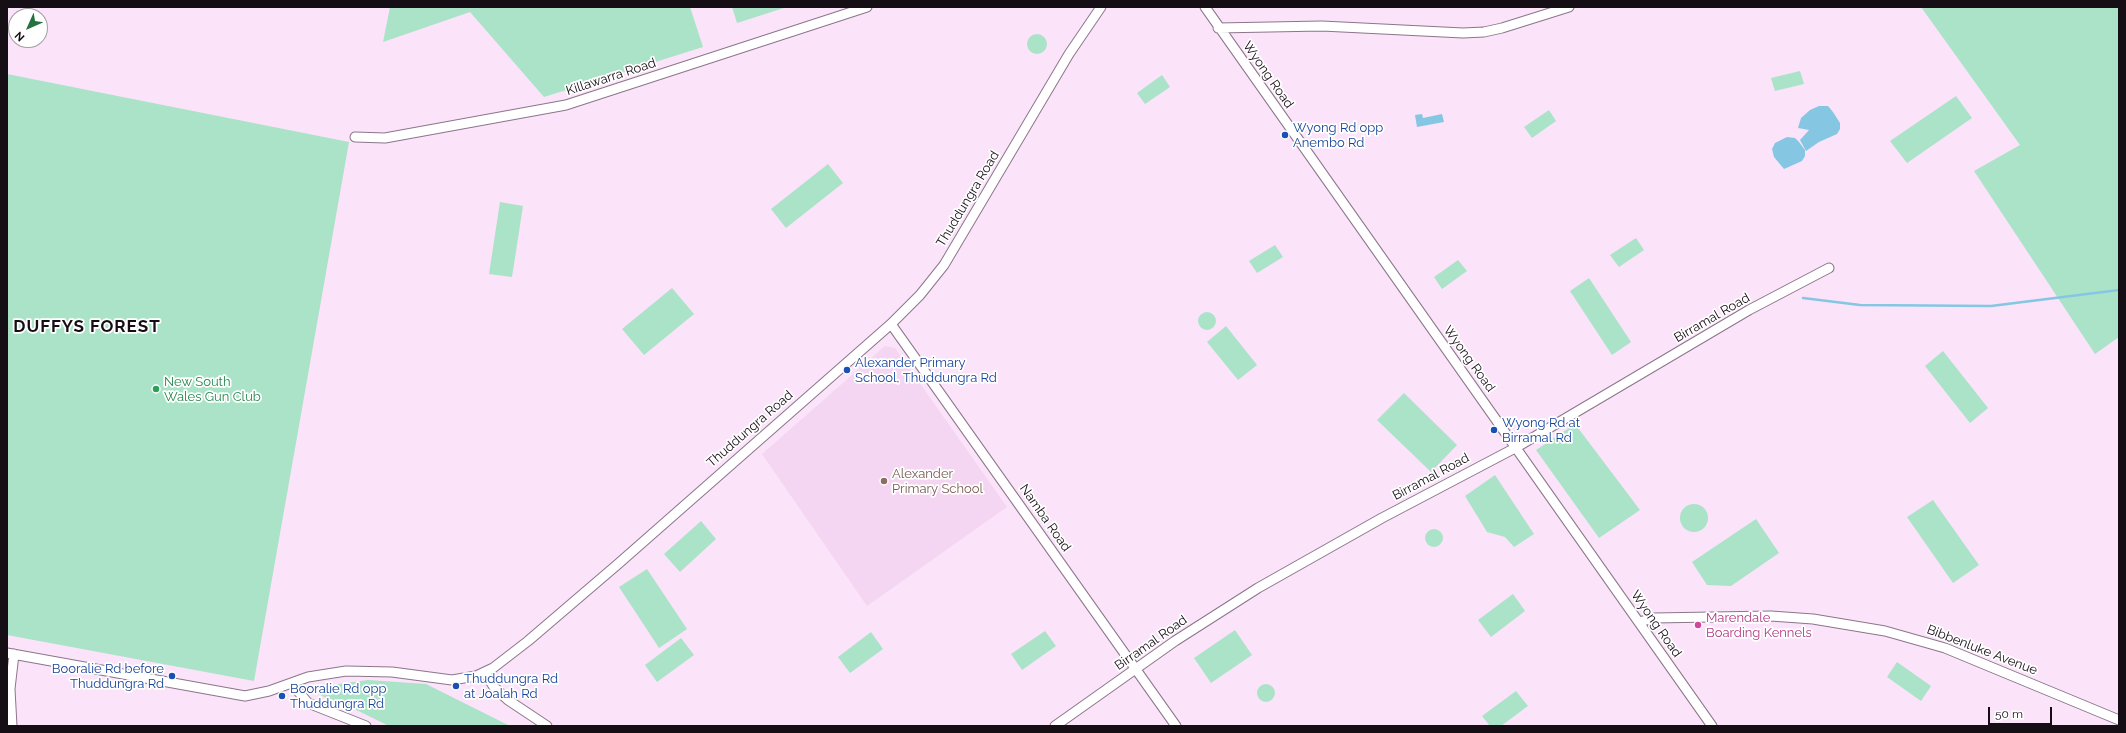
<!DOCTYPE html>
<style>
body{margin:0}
#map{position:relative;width:2126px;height:733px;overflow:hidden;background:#fbe3f9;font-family:Raleway,sans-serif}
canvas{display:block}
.frame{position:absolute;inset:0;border:8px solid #160e15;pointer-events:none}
.north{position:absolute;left:8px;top:8px;width:40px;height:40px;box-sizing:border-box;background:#fff;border:1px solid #a29fa1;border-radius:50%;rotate:225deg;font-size:11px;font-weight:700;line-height:16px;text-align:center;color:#160e15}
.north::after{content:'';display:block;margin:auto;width:14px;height:18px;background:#247242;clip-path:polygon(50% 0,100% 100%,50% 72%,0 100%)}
.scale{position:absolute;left:1988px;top:707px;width:64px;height:18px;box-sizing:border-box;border:2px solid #160e15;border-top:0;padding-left:5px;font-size:12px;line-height:14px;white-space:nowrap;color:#160e15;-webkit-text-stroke:3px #fff;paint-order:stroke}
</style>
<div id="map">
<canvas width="2126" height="733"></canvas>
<div class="frame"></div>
<div class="north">N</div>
<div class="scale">50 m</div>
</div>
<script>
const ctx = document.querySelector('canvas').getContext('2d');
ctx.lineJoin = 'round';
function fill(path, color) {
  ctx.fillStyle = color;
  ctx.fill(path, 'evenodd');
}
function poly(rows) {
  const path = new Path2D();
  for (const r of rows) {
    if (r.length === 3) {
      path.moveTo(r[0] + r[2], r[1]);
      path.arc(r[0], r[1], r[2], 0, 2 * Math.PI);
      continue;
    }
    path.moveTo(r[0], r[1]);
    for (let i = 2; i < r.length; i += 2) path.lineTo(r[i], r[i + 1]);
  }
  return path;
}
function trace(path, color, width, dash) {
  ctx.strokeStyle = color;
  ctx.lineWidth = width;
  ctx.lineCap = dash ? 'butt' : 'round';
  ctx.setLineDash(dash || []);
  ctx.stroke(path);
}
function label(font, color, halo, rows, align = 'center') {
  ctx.font = font + ' Raleway,sans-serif';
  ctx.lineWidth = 3.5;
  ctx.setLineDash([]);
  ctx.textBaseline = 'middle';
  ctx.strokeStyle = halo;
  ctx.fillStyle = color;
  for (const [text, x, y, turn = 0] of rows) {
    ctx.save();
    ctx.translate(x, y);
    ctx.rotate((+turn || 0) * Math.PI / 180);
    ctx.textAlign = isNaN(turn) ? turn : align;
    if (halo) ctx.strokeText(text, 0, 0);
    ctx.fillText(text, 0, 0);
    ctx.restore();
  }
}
const built = poly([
 [885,346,895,348,1007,507,867,606,762,454]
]);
const green = poly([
 [390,7,690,7,703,47,544,97,470,12,383,42],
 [732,7,787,7,737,23],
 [1921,7,2119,7,2119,337,2095,354,1974,171,2020,145],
 [1037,44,10],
 [1800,71,1804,84,1775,91,1771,78],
 [7,74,349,142,254,681,7,635],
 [1162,75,1170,87,1145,104,1137,93],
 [1956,96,1972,118,1907,163,1890,141],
 [1549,110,1556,121,1532,138,1524,127],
 [828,164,843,183,786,228,771,209],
 [500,202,523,206,512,277,489,274],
 [1636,238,1644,250,1619,267,1610,255],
 [1275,245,1283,257,1257,273,1249,261],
 [1458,260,1467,271,1442,289,1434,277],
 [1589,278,1631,342,1612,355,1570,291],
 [672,288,694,314,644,355,622,329],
 [1207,321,9],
 [1226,326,1257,365,1238,380,1207,342],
 [1943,351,1988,408,1970,423,1925,366],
 [1404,393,1457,445,1431,472,1377,420],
 [1575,424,1640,510,1599,538,1536,450],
 [1495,475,1534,534,1514,547,1505,537,1487,532,1465,496],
 [1933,500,1979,565,1953,583,1907,517],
 [1694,518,14],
 [1756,519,1779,553,1731,586,1707,585,1692,562],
 [701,521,716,539,680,572,664,554],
 [1434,538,9],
 [647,569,687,629,659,648,619,587],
 [1513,594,1525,611,1491,637,1478,620],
 [1235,630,1252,655,1211,683,1194,658],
 [1045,631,1056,646,1022,670,1011,654],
 [871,632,883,649,850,673,838,657],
 [681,638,694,655,657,682,645,665],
 [1897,662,1931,686,1921,701,1887,677],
 [368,680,426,684,510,726,389,726,344,704,324,697,310,688],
 [1266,693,9],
 [1516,691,1528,706,1501,726,1490,726,1482,716]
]);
const water = poly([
 [1819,106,1828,106,1833,112,1840,123,1840,129,1837,134,1819,142,1806,151,1800,140,1809,130,1798,128,1801,118,1810,110],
 [1422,114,1423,118,1442,114,1444,122,1417,127,1415,115],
 [1787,137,1795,138,1799,142,1805,150,1805,156,1802,161,1784,169,1774,157,1772,149,1775,143]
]);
const stream = poly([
 [1803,298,1860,305,1991,306,2119,290]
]);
const street = poly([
 [1205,7,1712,726],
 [1218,28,1322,26,1463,33,1484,32,1502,28,1569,7],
 [355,137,385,138,566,105,867,7],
 [891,324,1176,726],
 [1639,622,1654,618,1771,616,1813,619,1885,631,1945,648,2119,720],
 [7,653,245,696,269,691,308,677,346,671,392,672,452,680,476,676,493,668,528,641,618,564,891,324,920,295,944,265,1069,54,1101,7],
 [485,673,494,687,508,700,547,726],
 [291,683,308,703,366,726],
 [12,726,10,689,14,654],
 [1055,726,1175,641,1258,588,1382,518,1517,447,1749,310,1829,268]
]);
const markers = [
 [1285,135,4,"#1a4fb4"],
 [847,370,4,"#1a4fb4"],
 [156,389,4,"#2e9e5b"],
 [1494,430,4,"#1a4fb4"],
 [884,481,4,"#8d6e63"],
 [1698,625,4,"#d1479c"],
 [172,676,4,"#1a4fb4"],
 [456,686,4,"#1a4fb4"],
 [282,696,4,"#1a4fb4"]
];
const streetNames = [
 ["Wyong Road",1268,75,55],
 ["Killawarra Road",611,77,-18],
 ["Thuddungra Road",968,199,-59],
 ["Birramal Road",1712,318,-30],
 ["Wyong Road",1469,359,54],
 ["Thuddungra Road",750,429,-41],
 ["Birramal Road",1431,477,-28],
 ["Namba Road",1045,518,55],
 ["Wyong Road",1656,624,55],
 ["Birramal Road",1151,643,-35],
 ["Bibbenluke Avenue",1982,650,21]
];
const transitNames = [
 ["Wyong Rd opp",1293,128],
 ["Anembo Rd",1293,143],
 ["Alexander Primary",855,363],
 ["School, Thuddungra Rd",855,378],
 ["Wyong Rd at",1502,423],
 ["Birramal Rd",1502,438],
 ["Booralie Rd before",164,669,"right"],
 ["Thuddungra Rd",164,684,"right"],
 ["Thuddungra Rd",464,679],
 ["at Joalah Rd",464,694],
 ["Booralie Rd opp",290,689],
 ["Thuddungra Rd",290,704]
];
const leisureNames = [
 ["New South",164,382],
 ["Wales Gun Club",164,397]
];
const educationNames = [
 ["Alexander",892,474],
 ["Primary School",892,489]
];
const hotelNames = [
 ["Marendale",1706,618],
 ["Boarding Kennels",1706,633]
];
const districtNames = [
 ["DUFFYS FOREST",87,327]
];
fill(built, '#f4d6f2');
fill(green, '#aae3c8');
fill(water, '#85c7e2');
trace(stream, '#85c7e2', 2.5);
trace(street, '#8b768a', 11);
trace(street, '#fff', 9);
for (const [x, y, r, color] of markers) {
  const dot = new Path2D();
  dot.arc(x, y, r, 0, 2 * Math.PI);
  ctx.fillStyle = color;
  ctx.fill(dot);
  trace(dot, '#fff', 1.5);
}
label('13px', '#160e15', '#fff', streetNames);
label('13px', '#164399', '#fff', transitNames, 'left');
label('13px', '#27864d', '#fff', leisureNames, 'left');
label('13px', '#785e54', '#fff', educationNames, 'left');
label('13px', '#b23c85', '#fff', hotelNames, 'left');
ctx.letterSpacing = '1px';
label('bold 17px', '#160e15', '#fff', districtNames);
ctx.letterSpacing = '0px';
</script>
